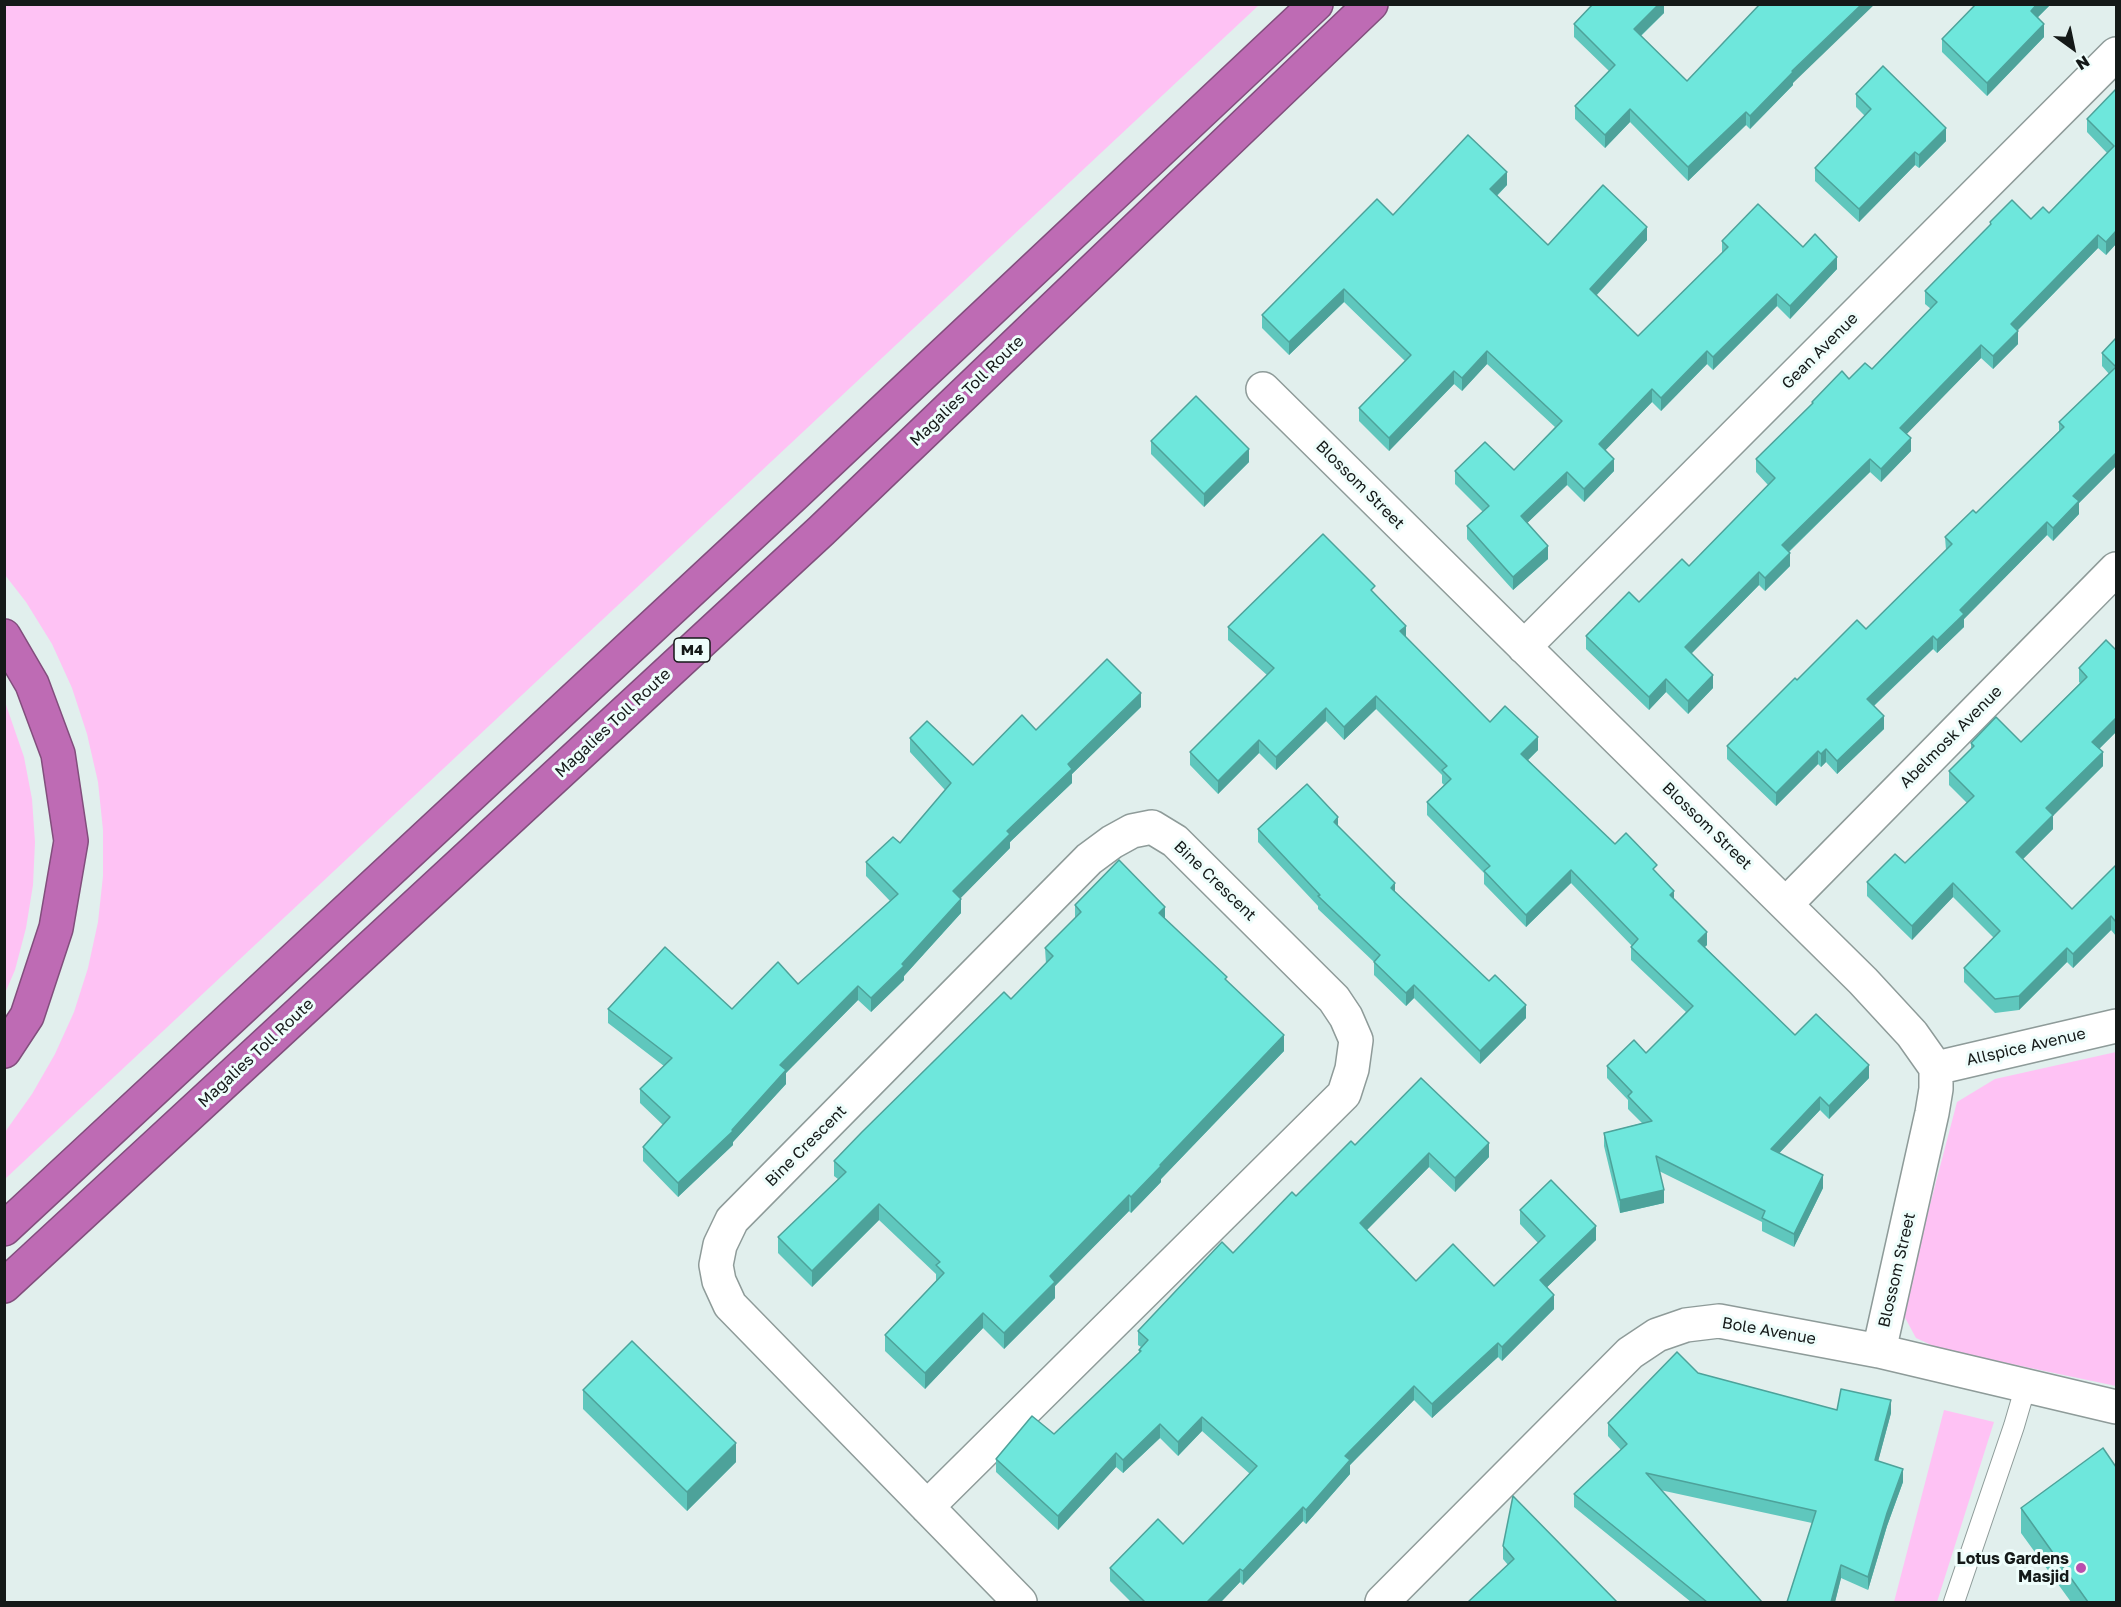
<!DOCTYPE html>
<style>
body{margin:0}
#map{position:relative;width:2121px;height:1607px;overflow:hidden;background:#e1efed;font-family:"Golos Text",sans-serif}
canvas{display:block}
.frame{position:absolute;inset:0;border:6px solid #141918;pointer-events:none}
.north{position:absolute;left:2043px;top:18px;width:60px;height:60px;-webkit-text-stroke:4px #eefdfb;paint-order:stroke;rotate:147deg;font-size:16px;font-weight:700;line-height:24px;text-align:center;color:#141918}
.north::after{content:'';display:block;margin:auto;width:21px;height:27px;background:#141918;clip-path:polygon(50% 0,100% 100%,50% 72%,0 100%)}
</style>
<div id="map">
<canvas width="2121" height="1607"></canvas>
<div class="frame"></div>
<div class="north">N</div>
</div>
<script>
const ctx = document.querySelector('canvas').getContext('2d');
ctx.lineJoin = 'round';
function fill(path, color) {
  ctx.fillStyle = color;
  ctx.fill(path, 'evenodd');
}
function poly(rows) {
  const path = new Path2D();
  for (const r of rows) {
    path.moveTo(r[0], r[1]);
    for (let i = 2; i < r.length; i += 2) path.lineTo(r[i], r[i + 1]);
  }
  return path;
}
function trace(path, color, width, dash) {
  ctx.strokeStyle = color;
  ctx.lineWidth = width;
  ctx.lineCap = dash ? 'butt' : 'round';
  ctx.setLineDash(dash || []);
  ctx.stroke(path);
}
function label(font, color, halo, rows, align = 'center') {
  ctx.font = font + ' "Golos Text",sans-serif';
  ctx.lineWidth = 6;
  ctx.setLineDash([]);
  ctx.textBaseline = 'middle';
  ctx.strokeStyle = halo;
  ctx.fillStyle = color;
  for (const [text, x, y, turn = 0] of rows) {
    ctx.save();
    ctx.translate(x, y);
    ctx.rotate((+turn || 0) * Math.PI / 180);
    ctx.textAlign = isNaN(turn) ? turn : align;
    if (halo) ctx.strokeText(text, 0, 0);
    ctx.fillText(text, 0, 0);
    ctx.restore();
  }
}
const green = poly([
 [5,4,1259,4,1259,5,5,1179,5,1132,32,1094,55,1054,74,1012,88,968,98,922,103,876,103,830,98,782,87,734,72,688,52,644,26,602,5,575],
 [5,702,24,757,32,799,35,842,33,885,26,928,15,970,5,993],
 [2116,1052,2116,1386,1940,1349,1916,1338,1903,1314,1905,1300,1957,1102,1995,1079],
 [1944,1410,1994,1422,1937,1602,1894,1602]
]);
const service = poly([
 [1954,1602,2014,1426,2026,1385]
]);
const minor = poly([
 [1263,389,1863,981,1912,1034,1936,1068,1936,1089,1932,1113,1879,1351],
 [1524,647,2116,54],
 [1786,904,2116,569],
 [1936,1068,2116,1026],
 [927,1507,1344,1094,1352,1069,1356,1040,1346,1017,1334,999,1175,841,1152,827,1132,831,1112,842,1089,859,732,1220,720,1245,716,1265,719,1281,730,1305,1020,1602],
 [1382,1602,1630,1353,1657,1335,1686,1325,1719,1321,1879,1351,2116,1407]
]);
const motorway = poly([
 [4,636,32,684,58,754,71,841,56,928,27,1016,4,1051],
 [4,1229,796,493,1316,4],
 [4,1286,821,531,1371,4]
]);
const wall = poly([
 [1664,4,1664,13,1641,36,1687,81,1793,83,1793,85,1750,129,1746,125,1688,181,1630,122,1605,148,1575,119,1575,106,1609,71,1574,37,1574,24],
 [2051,4,2038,17,2044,37,1987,96,1942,52,1942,39],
 [2116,89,2116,244,2106,255,2098,248,2018,330,2018,344,1993,369,1981,358,1906,434,1911,451,1881,482,1870,472,1789,552,1790,566,1765,591,1759,585,1691,654,1713,688,1688,714,1666,692,1649,710,1586,649,1586,636,1639,602,1689,566,1768,485,1756,472,1756,459,1812,404,1812,402,1849,379,1872,369,1931,309,1925,304,1925,291,1990,226,1990,222,2031,219,2049,213,2107,153,2087,132,2087,119],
 [1856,94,1946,141,1919,168,1915,165,1859,222,1815,181,1815,168,1865,116,1856,107],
 [1507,185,1497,196,1548,245,1647,240,1596,296,1638,336,1722,253,1722,241,1803,247,1837,269,1790,319,1777,306,1713,370,1707,364,1661,411,1652,402,1605,450,1614,471,1584,502,1567,485,1527,523,1548,559,1513,590,1467,539,1467,526,1483,512,1455,484,1455,471,1514,470,1555,427,1487,364,1462,391,1454,384,1389,451,1359,421,1359,408,1405,361,1344,302,1289,355,1262,328,1262,315,1393,215],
 [2116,338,2116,466,2079,503,2079,514,2053,541,2047,535,1964,619,1964,627,1937,653,1933,649,1874,706,1884,729,1837,774,1826,762,1821,767,1818,764,1776,806,1727,759,1727,746,1797,680,1866,629,1946,550,1945,537,1976,513,2059,431,2059,422,2109,374,2102,366,2102,353],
 [1151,441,1249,462,1204,507,1151,454],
 [1375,594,1406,637,1490,722,1538,750,1528,760,1615,844,1657,873,1674,900,1707,945,1705,947,1795,1035,1869,1078,1829,1119,1820,1110,1779,1153,1823,1188,1794,1247,1762,1231,1762,1222,1659,1171,1664,1203,1620,1213,1604,1146,1604,1133,1642,1123,1628,1109,1628,1100,1607,1078,1607,1066,1646,1053,1686,1012,1631,960,1631,947,1632,946,1571,883,1526,927,1484,884,1484,873,1427,815,1427,802,1444,785,1442,783,1442,775,1376,709,1344,740,1326,721,1276,770,1259,753,1218,794,1190,765,1190,752,1267,675,1228,640,1228,627],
 [2106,640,2116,732,2099,749,2103,766,2053,815,2053,829,2023,859,2072,909,2116,865,2116,936,2111,930,2073,968,2067,962,2019,1010,1995,1013,1964,982,1964,968,1994,938,1953,897,1912,940,1867,896,1867,882,1905,863,1967,803,1949,785,1949,771,1971,749,1971,743,2021,742,2080,683,2079,682,2079,668],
 [1141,707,1072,774,1072,783,1010,842,1010,848,960,898,961,913,904,976,904,980,871,1012,858,1000,786,1073,786,1084,733,1142,733,1145,678,1197,643,1161,643,1147,663,1125,640,1103,640,1089,664,1066,608,1023,608,1009,732,1009,798,984,890,901,866,876,866,862,900,843,945,790,910,752,910,738,973,765,1036,730],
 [1338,826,1395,892,1526,1018,1480,1064,1414,998,1406,1006,1374,975,1374,962,1318,909,1318,906,1258,842,1258,829],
 [1075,905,1165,920,1227,982,1284,1051,1161,1179,1161,1182,1131,1213,1129,1211,1055,1286,1055,1298,1004,1349,983,1328,925,1389,885,1351,885,1335,936,1281,936,1274,879,1220,812,1287,778,1253,778,1237,838,1179,834,1176,834,1161,1011,999,1046,964,1045,948,1075,918],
 [1355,1145,1489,1157,1455,1192,1429,1167,1367,1230,1416,1281,1494,1286,1538,1243,1520,1224,1520,1210,1596,1240,1547,1287,1554,1309,1502,1361,1498,1357,1432,1418,1414,1400,1350,1465,1350,1474,1306,1524,1303,1521,1243,1585,1240,1582,1221,1602,1131,1602,1110,1581,1110,1568,1183,1544,1250,1474,1202,1431,1178,1456,1160,1438,1123,1473,1116,1467,1058,1530,996,1472,996,1459,1054,1434,1139,1353,1139,1350,1141,1347,1138,1345,1138,1331,1233,1253,1296,1196],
 [1698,1373,1837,1410,1891,1413,1878,1461,1903,1482,1887,1526,1868,1590,1841,1578,1835,1602,1787,1602,1812,1523,1660,1490,1762,1602,1691,1602,1574,1507,1574,1494,1621,1450,1608,1436,1608,1423],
 [583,1390,736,1462,687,1511,583,1409],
 [2021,1508,2116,1602,2071,1602,2021,1533],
 [1503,1546,1617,1602,1508,1565,1503,1559]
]);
const shadedWall = poly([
 [1659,4,1664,4,1664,13,1634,42,1634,29],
 [1862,4,1875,4,1793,83,1793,85,1750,129,1750,116,1792,71],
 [2037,4,2051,4,2031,24,2031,11],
 [2044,24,2044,37,1987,96,1987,83],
 [1630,109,1630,122,1605,148,1605,135],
 [1746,112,1746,125,1688,181,1688,167],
 [1946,128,1946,141,1919,168,1919,155],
 [1915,152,1915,165,1859,222,1859,209],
 [1507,172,1507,185,1490,202,1490,189],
 [1647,227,1647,240,1590,302,1590,289],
 [2116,231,2116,244,2106,255,2106,242],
 [2098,235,2098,248,2011,337,2011,324],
 [1837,257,1837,269,1790,319,1790,306],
 [1344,289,1344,302,1289,355,1289,342],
 [1777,294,1777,306,1713,370,1713,357],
 [2018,331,2018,344,1993,369,1993,356],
 [1981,345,1981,358,1900,441,1900,428],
 [1487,351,1487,364,1462,391,1462,378],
 [1707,351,1707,364,1661,411,1661,398],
 [1454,371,1454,384,1389,451,1389,438],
 [1652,389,1652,402,1599,457,1599,444],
 [1911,438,1911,451,1881,482,1881,469],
 [1249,449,1249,462,1204,507,1204,494],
 [2116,453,2116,466,2079,503,2079,514,2053,541,2053,528,2073,496],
 [1614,459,1614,471,1584,502,1584,489],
 [1870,459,1870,472,1782,558,1782,545],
 [1567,472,1567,485,1521,529,1521,516],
 [2047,522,2047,535,1964,619,1964,627,1937,653,1937,640,1960,610],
 [1548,546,1548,559,1513,590,1513,577],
 [1790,553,1790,566,1765,591,1765,578],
 [1759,572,1759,585,1685,660,1685,647],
 [1406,626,1406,639,1400,631],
 [1933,636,1933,649,1867,712,1867,699],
 [1713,675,1713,688,1688,714,1688,701],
 [1666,679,1666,692,1649,710,1649,697],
 [1141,693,1141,707,1072,774,1072,783,1010,842,1010,848,953,906,953,891,1068,764],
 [1376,696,1376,709,1344,740,1344,727],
 [1326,708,1326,721,1276,770,1276,757],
 [1884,716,1884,729,1837,774,1837,761],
 [2116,718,2116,732,2092,756,2092,742],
 [1538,737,1538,750,1521,767,1521,754],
 [1259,740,1259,753,1218,794,1218,781],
 [1826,749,1826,762,1821,767,1821,754],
 [1818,751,1818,764,1776,806,1776,793],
 [2103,752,2103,766,2051,818,2053,815,2053,829,2016,866,2016,852,2046,808],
 [1338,817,1338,830,1334,822],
 [1571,870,1571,883,1526,927,1526,915],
 [1395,883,1395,896,1391,888],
 [1953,883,1953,897,1912,940,1912,926],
 [1674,891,1674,904,1670,895],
 [961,899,961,913,904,976,904,980,871,1012,871,998],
 [1165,907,1165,922,1159,913],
 [2111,916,2111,930,2073,968,2073,954],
 [1707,932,1707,945,1698,953,1698,941],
 [2067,948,2067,962,2019,1010,2019,996],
 [1414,985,1414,998,1406,1006,1406,993],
 [858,986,858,1000,786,1073,786,1084,733,1142,733,1145,678,1197,678,1183,732,1130,780,1065],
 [1526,1005,1526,1018,1480,1064,1480,1051],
 [1284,1035,1284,1051,1161,1179,1161,1182,1131,1213,1131,1197,1160,1165],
 [1869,1065,1869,1078,1829,1119,1829,1106],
 [1820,1097,1820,1110,1771,1162,1771,1149],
 [1489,1143,1489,1157,1455,1192,1455,1178],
 [1429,1153,1429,1167,1360,1237,1360,1223],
 [1823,1175,1823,1188,1794,1247,1794,1234],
 [1664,1190,1664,1203,1620,1213,1620,1200],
 [1129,1195,1129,1211,1055,1286,1055,1298,1004,1349,1004,1333,1050,1276],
 [879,1204,879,1220,812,1287,812,1271],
 [1596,1226,1596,1240,1540,1294,1540,1280],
 [1554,1295,1554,1309,1502,1361,1502,1347],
 [983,1313,983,1328,925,1389,925,1373],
 [1498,1343,1498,1357,1432,1418,1432,1404],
 [1414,1386,1414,1400,1350,1465,1350,1474,1306,1524,1306,1510,1345,1456],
 [1891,1400,1891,1413,1875,1473,1875,1460],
 [1202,1417,1202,1431,1178,1456,1178,1442],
 [1160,1424,1160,1438,1123,1473,1123,1460],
 [736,1443,736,1462,687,1511,687,1492],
 [1116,1453,1116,1467,1058,1530,1058,1516],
 [1903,1469,1903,1482,1887,1526,1868,1590,1868,1577,1887,1513],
 [1303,1507,1303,1521,1243,1585,1243,1571],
 [1841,1565,1841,1578,1835,1602,1831,1602],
 [1240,1569,1240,1582,1221,1602,1207,1602]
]);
const building = poly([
 [1593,4,1659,4,1634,29,1687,81,1760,4,1862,4,1792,71,1793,72,1750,116,1746,112,1688,167,1630,109,1605,135,1575,106,1615,65,1574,24,1593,4],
 [1976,4,2037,4,2031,11,2044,24,1987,83,1942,39,1976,4],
 [1883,66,1946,128,1919,155,1915,152,1859,209,1815,168,1871,109,1856,94,1883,66],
 [2116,89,2116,231,2106,242,2098,235,2011,324,2018,331,1993,356,1981,345,1900,428,1911,438,1881,469,1870,459,1782,545,1790,553,1765,578,1759,572,1685,647,1713,675,1688,701,1666,679,1649,697,1586,636,1629,592,1639,602,1682,559,1689,566,1775,478,1756,459,1813,403,1812,402,1842,371,1849,379,1865,363,1872,369,1937,302,1925,291,1991,224,1990,222,2012,200,2031,219,2043,207,2049,213,2114,146,2087,119,2116,89],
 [1468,135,1507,172,1490,189,1548,245,1603,185,1647,227,1590,289,1638,336,1728,247,1722,241,1758,204,1803,247,1815,234,1837,257,1790,306,1777,294,1713,357,1707,351,1661,398,1652,389,1599,444,1614,459,1584,489,1567,472,1521,516,1548,546,1513,577,1467,526,1489,506,1455,471,1485,442,1514,470,1562,421,1487,351,1462,378,1454,371,1389,438,1359,408,1411,355,1344,289,1289,342,1262,315,1377,199,1393,215,1468,135],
 [2116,338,2116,453,2073,496,2079,501,2053,528,2047,522,1960,610,1964,614,1937,640,1933,636,1867,699,1884,716,1837,761,1826,749,1821,754,1818,751,1776,793,1727,746,1795,678,1797,680,1857,620,1866,629,1952,544,1945,537,1973,510,1976,513,2064,427,2059,422,2116,367,2102,353,2116,338],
 [1196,396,1249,449,1204,494,1151,441,1196,396],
 [1323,534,1375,586,1371,590,1406,626,1400,631,1490,722,1505,706,1538,737,1521,754,1615,844,1626,833,1657,865,1653,869,1674,891,1670,895,1707,932,1698,941,1795,1035,1816,1014,1869,1065,1829,1106,1820,1097,1771,1149,1823,1175,1794,1234,1762,1218,1765,1211,1656,1156,1664,1190,1620,1200,1604,1133,1652,1121,1628,1096,1632,1092,1607,1066,1634,1040,1646,1053,1693,1006,1631,947,1638,939,1571,870,1526,915,1484,871,1490,866,1427,802,1451,779,1442,770,1447,766,1376,696,1344,727,1326,708,1276,757,1259,740,1218,781,1190,752,1274,668,1228,627,1323,534],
 [2106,640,2116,650,2116,718,2092,742,2103,752,2046,808,2053,815,2016,852,2072,909,2116,865,2116,922,2111,916,2073,954,2067,948,2019,996,1995,999,1964,968,2000,931,1953,883,1912,926,1867,882,1895,854,1905,863,1974,796,1949,771,1974,746,1971,743,1996,717,2021,742,2087,677,2079,668,2106,640],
 [1107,659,1141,693,1068,764,1072,769,1007,831,1010,834,953,891,961,899,902,964,904,966,871,998,858,986,780,1065,786,1070,732,1130,733,1131,678,1183,643,1147,670,1117,640,1089,672,1058,608,1009,665,947,732,1009,778,962,798,984,898,894,866,862,893,837,900,843,951,783,910,738,927,721,973,765,1022,715,1036,730,1107,659],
 [1307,784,1338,817,1334,822,1395,883,1391,888,1489,981,1495,975,1526,1005,1480,1051,1414,985,1406,993,1374,962,1380,955,1318,896,1320,895,1258,829,1307,784],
 [1119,860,1165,907,1159,913,1227,977,1225,979,1284,1035,1160,1165,1161,1166,1131,1197,1129,1195,1050,1276,1055,1282,1004,1333,983,1313,925,1373,885,1335,944,1273,936,1265,940,1262,879,1204,812,1271,778,1237,846,1172,834,1161,862,1132,1004,992,1011,999,1053,956,1045,948,1081,912,1075,905,1119,860],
 [1421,1078,1489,1143,1455,1178,1429,1153,1360,1223,1416,1281,1453,1244,1494,1286,1545,1236,1520,1210,1551,1180,1596,1226,1540,1280,1554,1295,1502,1347,1498,1343,1432,1404,1414,1386,1345,1456,1350,1460,1306,1510,1303,1507,1243,1571,1240,1569,1207,1602,1145,1602,1110,1568,1158,1519,1183,1544,1257,1466,1202,1417,1178,1442,1160,1424,1123,1460,1116,1453,1058,1516,996,1459,1032,1416,1054,1434,1141,1351,1139,1350,1148,1340,1138,1331,1222,1242,1233,1253,1292,1192,1296,1196,1351,1141,1355,1145,1421,1078],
 [632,1341,736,1443,687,1492,583,1390,632,1341],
 [1677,1352,1698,1373,1837,1410,1841,1389,1891,1400,1875,1460,1903,1469,1887,1513,1868,1577,1841,1565,1831,1602,1787,1602,1816,1511,1646,1473,1762,1602,1707,1602,1574,1494,1627,1444,1608,1423,1677,1352],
 [2103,1448,2116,1467,2116,1602,2088,1602,2021,1508,2103,1448],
 [1513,1496,1617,1602,1468,1602,1514,1559,1503,1546,1513,1496]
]);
const markers = [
 [2081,1568,6,"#ba4eae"]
];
const shields = [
 [692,650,36]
];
const shieldNames = [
 ["M4",692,650]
];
const streetNames = [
 ["Gean Avenue",1820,351,-45],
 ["Magalies Toll Route",967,391,-44],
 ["Blossom Street",1360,485,45],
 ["Magalies Toll Route",613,723,-43],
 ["Abelmosk Avenue",1951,737,-45],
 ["Blossom Street",1707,826,44],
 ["Bine Crescent",1215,881,44],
 ["Allspice Avenue",2026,1047,-13],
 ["Magalies Toll Route",256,1053,-43],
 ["Bine Crescent",806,1146,-45],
 ["Blossom Street",1897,1270,-77],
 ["Bole Avenue",1769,1331,10]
];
const poiNames = [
 ["Lotus Gardens",2069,1559],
 ["Masjid",2069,1577]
];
fill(green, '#fec2f4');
trace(service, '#8e9b99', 22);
trace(minor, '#8e9b99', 36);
trace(motorway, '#824e7d', 36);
trace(service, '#fff', 20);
trace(minor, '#fff', 33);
trace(motorway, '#be6bb4', 33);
fill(wall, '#5fc7bd');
fill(shadedWall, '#4da29a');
fill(building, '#6ee7dc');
trace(building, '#4da29a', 1.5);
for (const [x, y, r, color] of markers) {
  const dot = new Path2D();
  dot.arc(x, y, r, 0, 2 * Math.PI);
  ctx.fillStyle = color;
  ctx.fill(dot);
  trace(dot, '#eefdfb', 2);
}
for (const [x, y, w] of shields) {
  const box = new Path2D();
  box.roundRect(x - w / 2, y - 12, w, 24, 4.5);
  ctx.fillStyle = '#eefdfb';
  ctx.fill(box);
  trace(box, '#141918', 1.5);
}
label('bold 15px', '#141918', null, shieldNames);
label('16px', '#141918', '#eefdfb', streetNames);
label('bold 16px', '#141918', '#eefdfb', poiNames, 'right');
</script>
